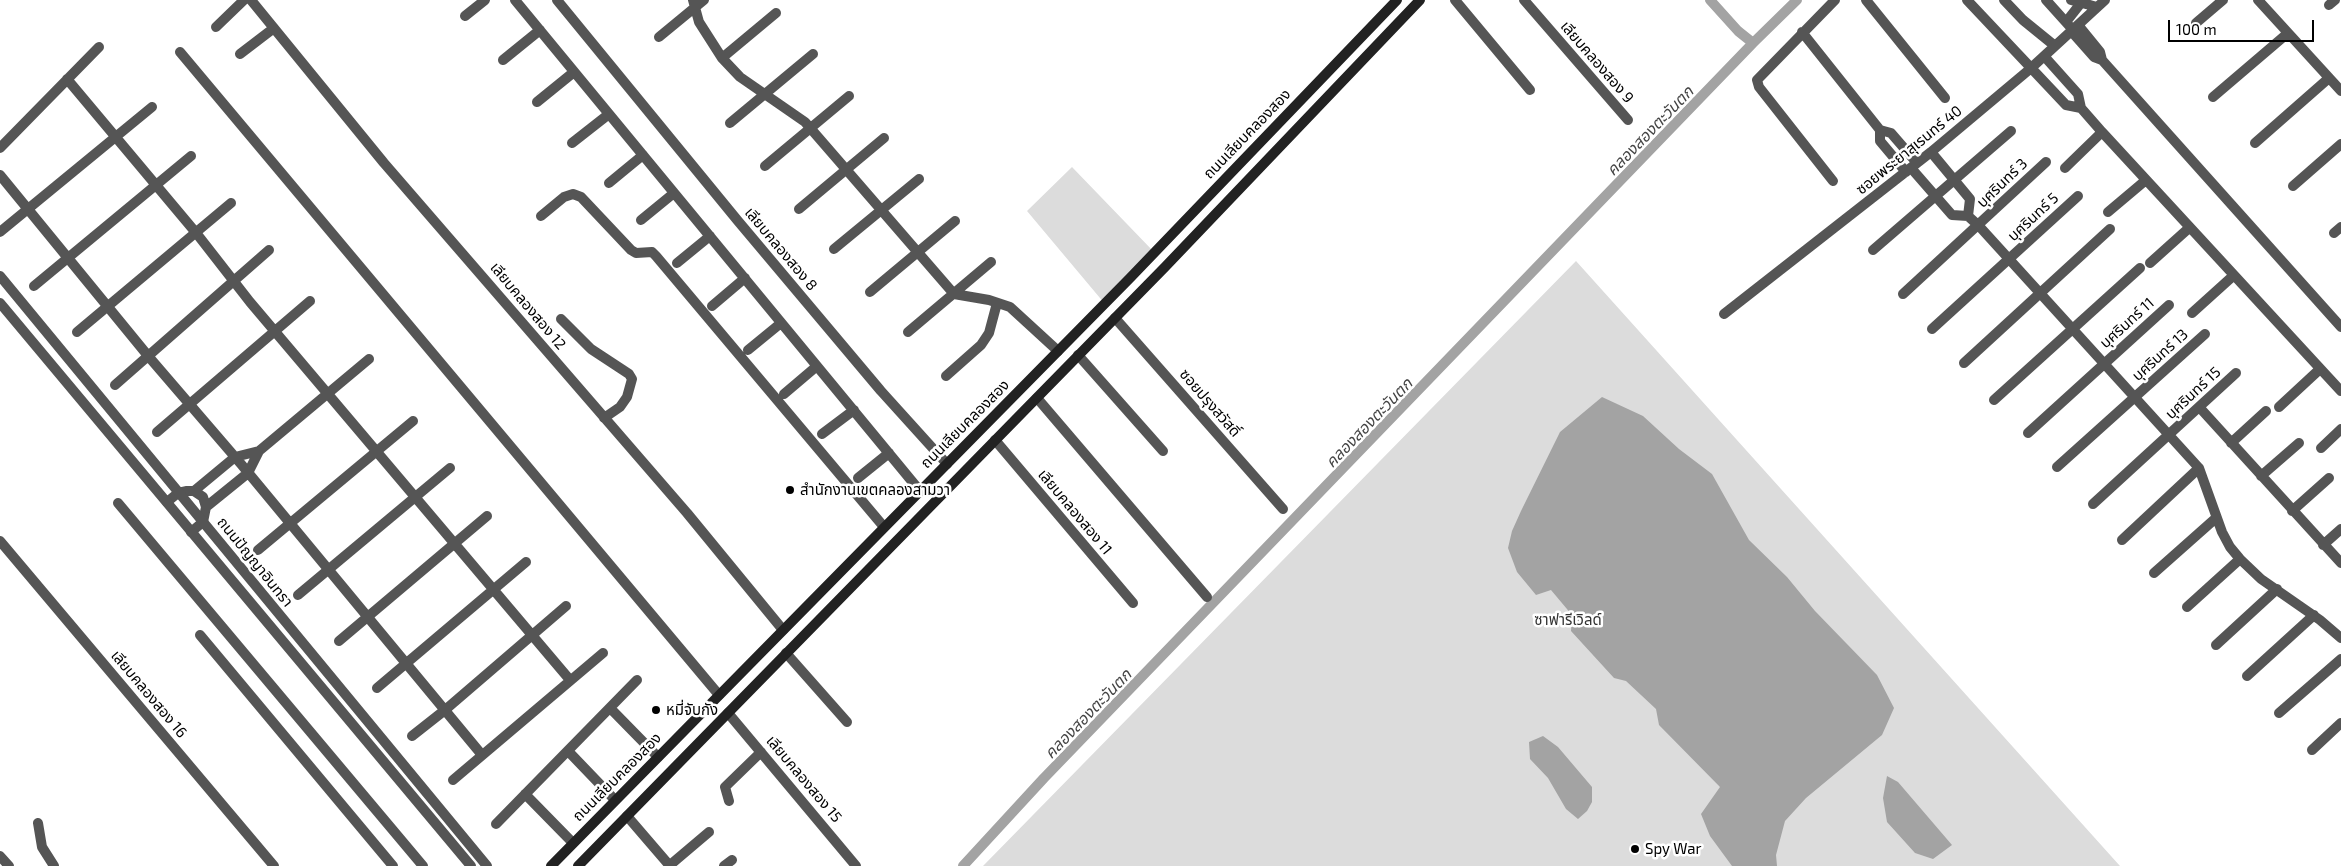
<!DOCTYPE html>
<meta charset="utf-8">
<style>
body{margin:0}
#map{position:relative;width:2341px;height:866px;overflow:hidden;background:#fff;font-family:"Exo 2",sans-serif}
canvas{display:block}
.scale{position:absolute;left:2168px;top:20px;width:146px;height:22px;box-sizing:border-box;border:2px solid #000;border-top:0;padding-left:6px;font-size:15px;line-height:18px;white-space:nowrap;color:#000;-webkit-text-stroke:4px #fff;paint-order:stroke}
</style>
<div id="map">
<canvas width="2341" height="866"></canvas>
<div class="scale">100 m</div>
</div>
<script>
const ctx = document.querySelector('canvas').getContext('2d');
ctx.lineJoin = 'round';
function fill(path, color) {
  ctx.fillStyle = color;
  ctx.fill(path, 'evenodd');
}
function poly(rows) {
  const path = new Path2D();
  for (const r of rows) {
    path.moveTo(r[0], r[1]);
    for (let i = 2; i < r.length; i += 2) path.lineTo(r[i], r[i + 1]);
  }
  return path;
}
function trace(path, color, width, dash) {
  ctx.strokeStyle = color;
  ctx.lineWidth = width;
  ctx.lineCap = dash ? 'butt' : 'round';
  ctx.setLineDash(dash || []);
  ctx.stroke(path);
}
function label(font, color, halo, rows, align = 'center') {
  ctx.font = font + ' "Exo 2","Noto Sans Thai",sans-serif';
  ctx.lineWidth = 5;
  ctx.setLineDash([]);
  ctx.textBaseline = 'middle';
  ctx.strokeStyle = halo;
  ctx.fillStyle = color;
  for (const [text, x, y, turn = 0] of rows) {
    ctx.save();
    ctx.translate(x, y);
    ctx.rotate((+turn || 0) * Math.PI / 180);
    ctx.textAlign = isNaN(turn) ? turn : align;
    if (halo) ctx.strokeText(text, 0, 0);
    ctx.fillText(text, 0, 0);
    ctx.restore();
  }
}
const green = poly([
 [1072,167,1154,252,1105,304,1027,211],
 [1576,261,2120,866,983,866]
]);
const water = poly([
 [1602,397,1643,416,1679,449,1712,474,1749,540,1787,577,1815,611,1877,675,1894,708,1882,735,1806,798,1785,821,1776,855,1777,866,1732,866,1710,836,1701,814,1720,787,1659,725,1656,709,1626,681,1614,678,1571,631,1572,615,1551,590,1536,595,1517,572,1508,548,1512,531,1521,511,1560,432],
 [1543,736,1558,747,1592,787,1592,802,1587,811,1578,819,1566,809,1548,778,1530,759,1529,742],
 [1887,776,1898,782,1952,845,1933,859,1915,853,1887,822,1883,798]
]);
const canal = poly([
 [1710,0,1738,31,1753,43],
 [963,866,1044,778,1753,43,1797,0]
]);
const minor = poly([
 [251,0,384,163,687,513,783,630],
 [515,0,920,491],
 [557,0,738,221,881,391,947,464],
 [693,0,699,22,722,58,740,77,805,122,954,294,989,300,1010,307,1058,351],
 [1455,0,1530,90],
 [1524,0,1628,120],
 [1866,0,1945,98],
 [1967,0,2066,105,2081,108],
 [2004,0,2023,20,2055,46],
 [2046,0,2073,30],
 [2071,0,2097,7],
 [2258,0,2341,91],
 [2329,5,2335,0],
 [465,16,485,0],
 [2066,22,2081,3],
 [2196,23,2223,0],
 [2078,25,2100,52,2102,60],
 [216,27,244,0],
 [2071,31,2094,57,2102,60,2341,327],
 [1802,32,1880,130,1880,141,1906,172],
 [659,37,704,0],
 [180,52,719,695],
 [240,54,274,28],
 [2044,56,2078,94,2081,108,2102,132,2341,391],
 [722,58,776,13],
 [503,60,540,30],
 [67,79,197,234,250,302,570,680],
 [2213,97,2288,33],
 [537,102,574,72],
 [730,123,813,54],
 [1880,130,1891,133,1917,163],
 [572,143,609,114],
 [2255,143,2329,78],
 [0,148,99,47],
 [1931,152,1970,199,1968,216],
 [765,166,849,96],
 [1911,168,1952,215,1968,216,1979,226,2199,468,2222,532,2230,547,2240,559,2261,579,2320,620,2341,638],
 [2065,168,2102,132],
 [0,175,149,357,241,464,482,755],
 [1833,181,1759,87,1757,80,1835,0],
 [609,183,643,155],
 [2293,186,2341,144],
 [799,209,884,138],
 [2108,212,2146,180],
 [541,216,564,197,573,194,581,197,631,250,636,253,652,252,656,256,884,527],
 [641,220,674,193],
 [0,232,152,107],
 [2334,233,2341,227],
 [834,249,919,179],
 [1873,250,2011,131],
 [677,263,710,236],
 [2150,263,2189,228],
 [34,286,191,156],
 [870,292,955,221],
 [1903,294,2046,162],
 [712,306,745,278],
 [2192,313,2233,276],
 [1724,314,1931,152,2030,69,2105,0],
 [1115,318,1283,509],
 [561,319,591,349,629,374,632,379,627,397,620,407,604,418],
 [1932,329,2078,196],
 [77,332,231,203],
 [908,332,991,262],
 [748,350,781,323],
 [1078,355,1163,451],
 [1964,363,2110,229],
 [946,376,981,345,989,333,997,303],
 [115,385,269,250],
 [784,394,817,366],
 [1037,398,1207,597],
 [1994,400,2140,268],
 [2279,407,2320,369],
 [2200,408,2341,563],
 [157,432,310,301],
 [2028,433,2169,305],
 [822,434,854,410],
 [995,440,1133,603],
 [2231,443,2266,411],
 [2321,448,2341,429],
 [2057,467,2205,334],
 [2261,476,2299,443],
 [858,478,889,453],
 [194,491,235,457,259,451],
 [167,502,178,493,187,491,194,491,203,497,206,507,203,522,191,532],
 [118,503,423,866],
 [2093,504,2236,373],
 [206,507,248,473,259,451,369,359],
 [2292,511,2329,478],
 [2122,540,2199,468],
 [0,541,274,866],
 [2323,545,2341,529],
 [258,550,413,421],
 [2154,573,2216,518],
 [298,595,450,468],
 [2187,607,2240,559],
 [200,635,393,866],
 [339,641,487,516],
 [2216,645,2277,589],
 [786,653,847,722],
 [2247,676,2314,615],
 [377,688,526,562],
 [610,708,658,757],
 [728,713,856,866],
 [2279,713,2341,659],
 [412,736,445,710,566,606],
 [2312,750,2341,723],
 [568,751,615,800],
 [453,780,603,653],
 [525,794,573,843],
 [729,801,725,787,761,752],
 [627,816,670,866],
 [38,823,42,847,54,866],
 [496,824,637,680],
 [0,856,9,866],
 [670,865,709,832],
 [724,866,732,860]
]);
const tertiary = poly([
 [0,276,487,866],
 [0,303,471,866]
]);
const secondary = poly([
 [551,866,1130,278,1397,0],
 [578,866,1165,267,1420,0]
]);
const markers = [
 [790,490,5,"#000"],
 [656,710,5,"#000"],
 [1635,849,5,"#000"]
];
const streetNames = [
 ["เลียบคลองสอง 9",1597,62,49],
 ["ถนนเลียบคลองสอง",1247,134,-46],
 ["ซอยพระยาสุเรนทร์ 40",1909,150,-39],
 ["บุศรินทร์ 3",2002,183,-44],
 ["บุศรินทร์ 5",2033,217,-43],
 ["เลียบคลองสอง 8",781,249,50],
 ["เลียบคลองสอง 12",528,306,50],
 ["บุศรินทร์ 11",2127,323,-42],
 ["บุศรินทร์ 13",2160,355,-42],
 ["บุศรินทร์ 15",2193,393,-43],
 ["ซอยปรุงสวัสดิ์",1210,403,49],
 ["ถนนเลียบคลองสอง",965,424,-45],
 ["เลียบคลองสอง 11",1075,512,50],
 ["ถนนปัญญาอินทรา",255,562,51],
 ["เลียบคลองสอง 16",149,694,50],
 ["ถนนเลียบคลองสอง",617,777,-45],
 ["เลียบคลองสอง 15",804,779,50]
];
const poiNames = [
 ["สำนักงานเขตคลองสามวา",800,490],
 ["หมี่จับกัง",666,710],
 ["Spy War",1645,849]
];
const parkNames = [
 ["ซาฟารีเวิลด์",1568,620]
];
const waterNames = [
 ["คลองสองตะวันตก",1650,131,-46],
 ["คลองสองตะวันตก",1369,423,-46],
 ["คลองสองตะวันตก",1088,714,-46]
];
fill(green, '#dcdcdc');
fill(water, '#a3a3a3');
trace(canal, '#a3a3a3', 10);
trace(minor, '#555', 10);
trace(tertiary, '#555', 10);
trace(secondary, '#222', 10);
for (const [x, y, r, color] of markers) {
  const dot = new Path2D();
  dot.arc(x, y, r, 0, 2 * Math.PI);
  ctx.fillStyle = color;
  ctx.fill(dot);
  trace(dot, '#fff', 2);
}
label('15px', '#000', '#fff', streetNames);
label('15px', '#000', '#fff', poiNames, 'left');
label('15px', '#333', '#fff', parkNames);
label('italic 16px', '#444', '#fff', waterNames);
</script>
